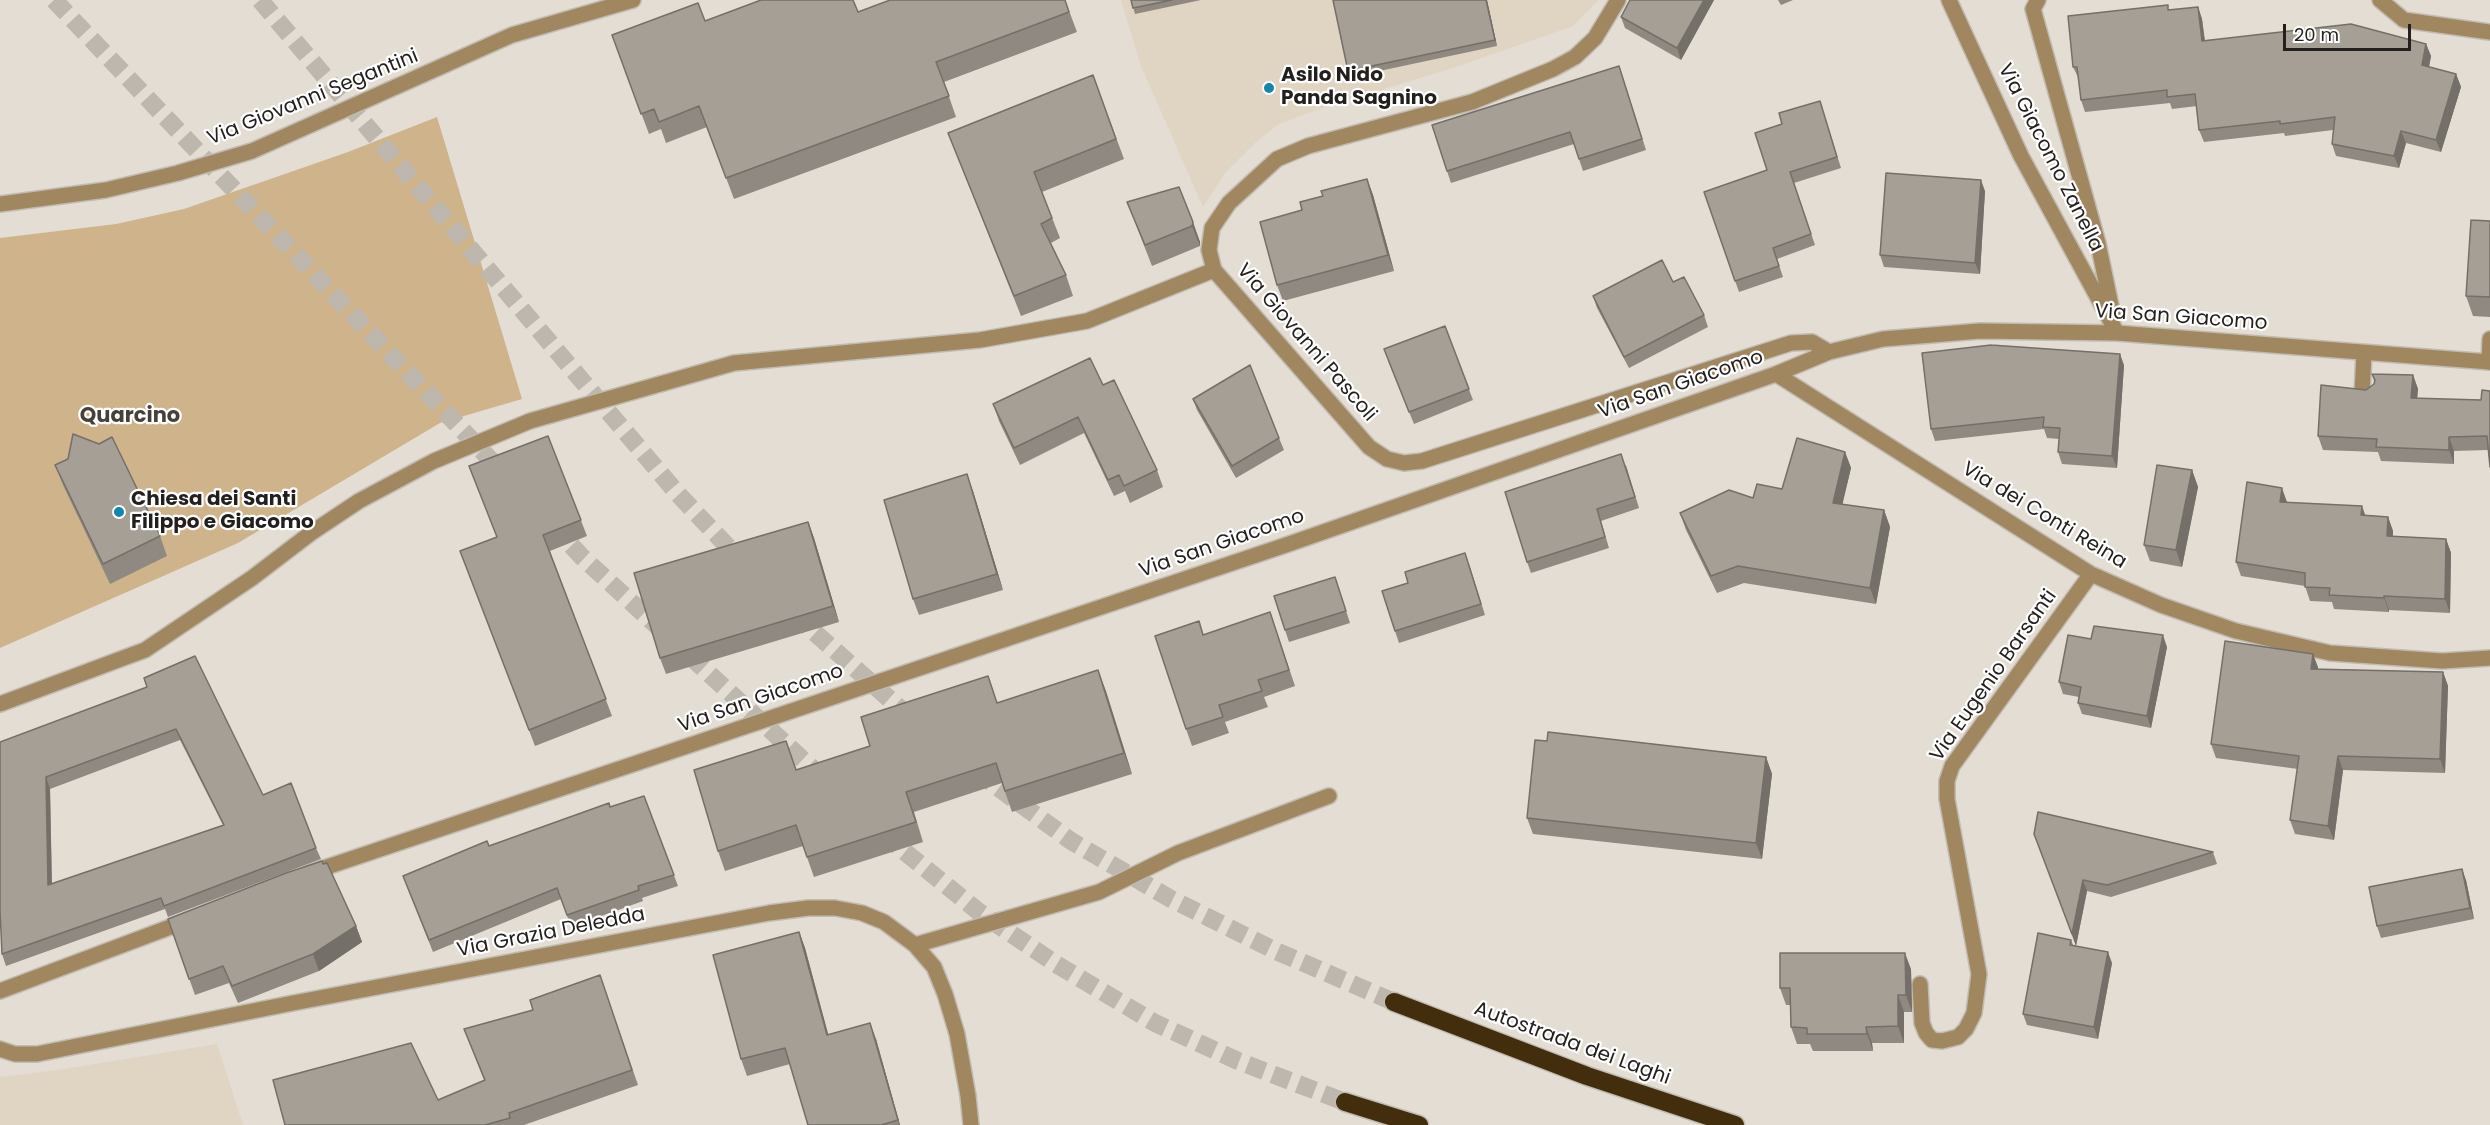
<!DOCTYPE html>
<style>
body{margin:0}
#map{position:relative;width:2490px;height:1125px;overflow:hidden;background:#e4ddd3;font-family:Poppins,sans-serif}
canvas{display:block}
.scale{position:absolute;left:2283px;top:24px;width:128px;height:27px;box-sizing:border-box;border:3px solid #221f1c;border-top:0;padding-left:8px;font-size:18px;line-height:21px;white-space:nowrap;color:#221f1c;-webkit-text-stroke:4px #fff;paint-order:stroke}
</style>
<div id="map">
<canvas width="2490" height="1125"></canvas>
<div class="scale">20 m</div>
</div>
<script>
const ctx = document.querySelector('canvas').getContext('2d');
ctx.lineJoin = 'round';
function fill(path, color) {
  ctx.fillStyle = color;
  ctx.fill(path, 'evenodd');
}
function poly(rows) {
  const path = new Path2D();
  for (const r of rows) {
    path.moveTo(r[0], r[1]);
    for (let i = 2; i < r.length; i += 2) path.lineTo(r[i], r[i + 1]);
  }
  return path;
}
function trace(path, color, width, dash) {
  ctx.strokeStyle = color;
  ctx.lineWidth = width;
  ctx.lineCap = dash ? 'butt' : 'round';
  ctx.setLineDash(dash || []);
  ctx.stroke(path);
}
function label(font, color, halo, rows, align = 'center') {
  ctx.font = font + ' Poppins,sans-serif';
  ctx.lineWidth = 4.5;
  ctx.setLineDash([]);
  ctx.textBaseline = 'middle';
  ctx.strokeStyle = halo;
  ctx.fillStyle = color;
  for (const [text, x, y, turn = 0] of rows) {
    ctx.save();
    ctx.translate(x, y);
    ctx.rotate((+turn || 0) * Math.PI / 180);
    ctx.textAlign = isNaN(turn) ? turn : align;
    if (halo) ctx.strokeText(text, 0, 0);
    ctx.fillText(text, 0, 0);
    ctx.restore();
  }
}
const built = poly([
 [1121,0,1598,0,1573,26,1453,68,1322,108,1279,124,1256,142,1225,173,1203,207,1141,66],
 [217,1044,243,1125,0,1125,0,1077,58,1070]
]);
const green = poly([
 [437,117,522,399,440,423,238,543,0,648,0,238,116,224,184,209,348,152]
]);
const motorwayTunnel = poly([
 [54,0,505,475],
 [260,0,677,493,744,564],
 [553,526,582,557,826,781],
 [795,615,913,720],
 [977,772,1071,841,1171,899,1276,951,1394,1002],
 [884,835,979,912,1056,964,1155,1023,1238,1061,1345,1102]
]);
const pedestrian = poly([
 [2364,353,2362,394,2370,394],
 [2489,362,2490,339]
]);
const minor = poly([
 [1618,0,1595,38,1575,57,1553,69,1472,102,1308,146,1277,159,1229,203,1212,228,1209,250,1214,270,1369,447,1387,459,1404,463,1422,461,1791,343,1812,342,1829,352],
 [1949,0,2021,156,2117,333],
 [2038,0,2033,9,2098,243,2113,315],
 [2380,0,2404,20,2490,32],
 [0,204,106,190,178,173,252,151,512,35,633,0],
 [1776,374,2091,574,2161,605,2236,631,2330,653,2442,661,2490,658],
 [0,704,145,650,252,578,311,533,359,501,434,461,530,421,734,363,980,340,1087,321,1214,270],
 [309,873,1286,545,1776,374,1829,352,1883,339,1980,331,2117,333,2490,362],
 [915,945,1099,892,1178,853,1329,796],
 [1920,984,1922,1023,1926,1033,1932,1040,1942,1041,1958,1037,1966,1029,1974,1013,1979,974,1947,799,1947,781,1952,766,2091,574],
 [0,991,189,920],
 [0,1049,15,1054,37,1054,293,1003,769,913,808,908,835,908,862,913,884,922,915,945,934,967,945,994,957,1034,968,1096,971,1125]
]);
const motorway = poly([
 [1394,1002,1587,1076,1735,1125],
 [1345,1102,1419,1125]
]);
const wall = poly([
 [1065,0,1077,32,944,82,956,117,734,199,707,127,666,143,661,129,649,134,612,35,705,21],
 [1131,0,1201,0,1135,14],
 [1487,0,1497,46,1351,77,1348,71],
 [1714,0,1681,60,1625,28,1621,17],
 [1778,0,1793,0,1781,5],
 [2198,7,2202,19,2205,40,2426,44,2431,56,2429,67,2456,74,2461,87,2441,152,2406,143,2399,168,2336,156,2332,144,2333,130,2285,136,2284,133,2204,142,2199,130,2197,106,2172,109,2170,103,2085,112,2081,100,2079,79,2073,67,2170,10],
 [1093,75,1124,159,1042,192,1060,238,1051,243,1066,275,1073,296,1021,316,948,133],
 [1623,78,1646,150,1583,171,1574,144,1451,183,1447,171],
 [1820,101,1841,168,1794,183,1815,245,1777,259,1783,277,1739,292,1704,192,1767,170,1782,124],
 [1367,179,1373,195,1394,271,1283,301,1277,285,1302,210,1323,196],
 [1179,187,1200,242,1200,246,1152,266,1127,202],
 [1985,191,1980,274,1884,267,1880,255],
 [2490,221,2490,317,2473,316,2466,296],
 [1673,282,1704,315,1708,327,1629,368,1597,308,1593,296],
 [1445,326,1473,400,1414,424,1388,361],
 [2124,365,2117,468,2062,464,2058,452,2059,439,2047,438,2044,429,1935,441,1931,429],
 [2372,374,2413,375,2418,389,2417,398,2481,400,2490,391,2490,467,2488,450,2454,451,2454,464,2381,461,2378,452,2323,450,2318,436,2366,390,2374,384,2374,381],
 [1103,385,1157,470,1163,487,1130,503,1125,491,1114,496,1084,433,1020,465,999,421,993,404],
 [1193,399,1279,438,1284,450,1236,478,1197,410],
 [548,436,587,536,550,551,612,716,535,746,460,551,496,538],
 [1845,452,1851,468,1842,504,1884,510,1890,527,1876,604,1744,583,1717,593,1686,530,1680,513,1753,498,1782,489],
 [55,465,160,536,167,556,110,584,63,485],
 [1626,465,1639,508,1601,521,1609,548,1531,573,1527,562],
 [2192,470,2198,487,2182,567,2150,561,2144,545],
 [973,491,1003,590,919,615,913,599],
 [2287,502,2365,515,2388,517,2393,531,2393,537,2446,539,2451,553,2450,613,2389,610,2389,612,2334,609,2332,602,2310,601,2305,586,2241,576,2236,562],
 [808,522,814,538,839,622,666,674,660,658],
 [1469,564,1485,615,1399,643,1395,631],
 [1335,577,1350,623,1289,642,1285,630],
 [1270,612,1295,686,1264,697,1268,707,1225,722,1229,733,1192,746,1186,729,1199,621,1203,635],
 [2091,639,2167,647,2151,728,2082,714,2078,703,2079,697,2063,694,2059,682],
 [2318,667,2318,669,2443,672,2448,686,2445,773,2343,770,2334,840,2295,834,2290,820,2298,769,2216,758,2211,744],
 [1098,670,1132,774,1012,812,1002,783,914,812,923,842,814,877,803,846,725,871,718,851,870,746,998,703],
 [147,687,263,795,316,848,321,859,168,917,165,909,6,966,2,954,0,742],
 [180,740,223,825,52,884,50,789],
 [1547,741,1766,757,1772,774,1762,859,1533,834,1527,818],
 [644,796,678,886,642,898,643,901,571,927,561,899,433,952,407,887,489,846],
 [2034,834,2213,852,2217,864,2111,897,2087,891,2076,946,2112,963,2098,1039,2027,1025,2023,1014,2071,940,2073,945,2076,946],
 [2466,880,2474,919,2381,938,2377,926],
 [168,919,356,926,362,942,319,971,238,1003,229,983,195,995],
 [799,932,805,948,828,1035,876,1039,900,1125,808,1125,790,1064,747,1076,741,1059],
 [1911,969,1912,1012,1904,1012,1904,1043,1872,1043,1873,1051,1813,1051,1810,1044,1797,1044,1791,1027,1790,1005,1786,1005,1780,988],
 [600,975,638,1085,524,1125,285,1125,438,1100,484,1080,464,1029,533,1010]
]);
const shadedWall = poly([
 [1486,0,1487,0,1497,46,1495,40],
 [1704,0,1714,0,1681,60,1677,48],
 [2198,7,2202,19,2206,53,2202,41],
 [2426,44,2431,56,2427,77,2422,65],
 [2456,74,2461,87,2441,152,2436,140],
 [2401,131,2406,143,2399,168,2394,156],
 [1367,179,1373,195,1394,271,1388,255],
 [1981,180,1985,191,1980,274,1975,263],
 [1193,222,1200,242,1200,246,1192,226],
 [2120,354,2124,365,2117,468,2112,456],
 [2413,375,2418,389,2416,412,2411,398],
 [2449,437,2454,451,2454,464,2449,450],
 [1845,452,1851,468,1839,519,1833,503],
 [2192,470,2198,487,2182,567,2176,550],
 [967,474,973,491,1003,590,997,574],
 [2282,488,2287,502,2280,502],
 [2362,506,2367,520,2361,515],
 [1884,510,1890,527,1876,604,1870,588],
 [2388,517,2393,531,2392,550,2387,536],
 [808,522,814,538,839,622,833,606],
 [2446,539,2451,553,2450,613,2445,599],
 [2384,596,2389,610,2389,612,2384,598],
 [2163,635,2167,647,2151,728,2147,716],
 [2313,654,2318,667,2316,683,2311,669],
 [1098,670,1106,691,1132,774,1124,753],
 [2443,672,2448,686,2445,773,2440,759],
 [2338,756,2343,770,2334,840,2328,826],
 [1766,757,1772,774,1762,859,1756,843],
 [46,777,50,789,52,897,48,885],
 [2462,869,2466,880,2474,919,2470,908],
 [2083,880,2087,891,2076,946,2072,934],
 [356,926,362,942,319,971,313,954],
 [799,932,805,948,833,1052,827,1035],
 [2108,952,2112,963,2098,1039,2094,1027],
 [1905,953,1911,969,1912,1012,1906,995],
 [1898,995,1904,1012,1904,1043,1898,1026],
 [870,1023,876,1039,900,1125,899,1125,898,1120],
 [1866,1027,1872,1043,1873,1051,1867,1034]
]);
const building = poly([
 [761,0,853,0,858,12,890,0,1065,0,1069,12,936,62,949,96,726,178,699,106,659,122,654,109,641,114,612,35,698,3,705,21,761,0],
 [1131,0,1172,0,1133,8,1131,0],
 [1333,0,1486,0,1495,40,1348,71,1333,0],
 [1630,0,1704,0,1677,48,1621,17,1630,0],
 [2168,5,2168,10,2198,7,2202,41,2351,24,2426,44,2422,65,2456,74,2436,140,2401,131,2394,156,2332,144,2335,117,2280,124,2280,121,2199,130,2195,94,2167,97,2167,90,2081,100,2077,67,2073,67,2068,16,2168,5],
 [1619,66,1642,139,1579,159,1570,132,1447,171,1432,125,1619,66],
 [1093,75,1116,139,1034,172,1052,218,1041,224,1066,275,1014,296,948,133,1093,75],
 [1820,101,1837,157,1790,172,1811,234,1773,248,1779,266,1735,281,1704,192,1767,170,1755,133,1782,124,1779,113,1820,101],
 [1886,173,1981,180,1975,263,1880,255,1886,173],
 [1367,179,1388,255,1277,285,1260,222,1302,210,1300,202,1323,196,1321,191,1367,179],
 [1179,187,1193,222,1192,226,1145,245,1127,202,1179,187],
 [2471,220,2490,221,2490,297,2466,296,2471,220],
 [1662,260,1673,282,1684,277,1704,315,1624,357,1593,296,1662,260],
 [1445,326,1469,389,1409,412,1384,349,1445,326],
 [1991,345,2120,354,2112,456,2058,452,2060,428,2043,427,2044,417,1931,429,1922,353,1991,345],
 [1090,358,1103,385,1114,380,1157,470,1124,486,1119,475,1108,480,1078,417,1014,448,993,404,1090,358],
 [1250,365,1279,438,1232,466,1193,399,1250,365],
 [2372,374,2413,375,2411,398,2481,400,2482,390,2490,391,2490,467,2487,436,2449,437,2449,450,2376,447,2377,439,2318,436,2321,385,2366,390,2374,384,2375,380,2372,374],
 [73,434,99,444,112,437,160,536,103,564,55,465,68,459,73,434],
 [548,436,581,520,543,535,606,699,529,730,460,551,497,537,469,466,548,436],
 [1797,438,1845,452,1833,503,1884,510,1870,588,1738,566,1711,576,1680,513,1729,490,1753,498,1757,484,1782,489,1797,438],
 [1621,454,1635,497,1597,509,1605,537,1527,562,1505,492,1621,454],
 [2157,465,2192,470,2176,550,2144,545,2157,465],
 [967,474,997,574,913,599,884,500,967,474],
 [2247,482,2282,488,2280,502,2362,506,2361,515,2388,517,2387,536,2446,539,2445,599,2384,596,2384,598,2329,595,2330,588,2305,587,2305,573,2236,562,2247,482],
 [808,522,833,606,660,658,634,573,808,522],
 [1465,553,1481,604,1395,631,1382,591,1408,583,1405,572,1465,553],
 [1335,577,1346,611,1285,630,1274,596,1335,577],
 [1270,612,1289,670,1258,680,1262,691,1219,705,1223,717,1186,729,1155,636,1199,621,1203,635,1270,612],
 [2094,626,2163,635,2147,716,2078,703,2081,687,2059,682,2068,635,2091,639,2094,626],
 [2225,641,2313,654,2311,669,2443,672,2440,759,2338,756,2328,826,2290,820,2299,756,2211,744,2225,641],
 [195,656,263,795,291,783,316,848,164,906,161,898,2,954,0,910,0,742,147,687,144,678,195,656],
 [176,729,224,825,48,885,46,777,176,729],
 [1098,670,1124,753,1005,791,996,763,906,792,916,822,807,857,796,825,718,851,694,770,786,741,796,770,870,746,861,717,988,676,997,703,1098,670],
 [1548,732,1766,757,1756,843,1527,818,1535,740,1547,741,1548,732],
 [644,796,674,875,638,886,639,890,567,915,557,888,429,940,403,876,487,841,489,846,609,803,610,807,644,796],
 [2038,812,2213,852,2107,885,2083,880,2072,934,2034,834,2038,812],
 [322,861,323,864,327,863,356,926,313,954,232,986,223,966,189,979,168,919,286,873,322,861],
 [2462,869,2470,908,2377,926,2369,887,2462,869],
 [799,932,827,1035,870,1023,898,1120,881,1125,808,1125,785,1048,741,1059,713,955,799,932],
 [2038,933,2071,940,2070,945,2108,952,2094,1027,2023,1014,2038,933],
 [1780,953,1905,953,1906,995,1898,995,1898,1026,1866,1027,1867,1034,1807,1034,1807,1028,1791,1027,1790,988,1780,988,1780,953],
 [600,975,632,1070,509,1113,510,1118,485,1125,285,1125,273,1080,411,1043,438,1100,485,1080,464,1029,533,1010,530,1000,600,975]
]);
const markers = [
 [1269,88,6,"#1287ac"],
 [119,512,6,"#1287ac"]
];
const poiNames = [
 ["Asilo Nido",1281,76],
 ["Panda Sagnino",1281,99],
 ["Chiesa dei Santi",131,500],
 ["Filippo e Giacomo",131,523]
];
const streetNames = [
 ["Via Giovanni Segantini",313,98,-22],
 ["Via Giacomo Zanella",2050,158,63],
 ["Via San Giacomo",2181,318,4],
 ["Via Giovanni Pascoli",1306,343,49],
 ["Via San Giacomo",1681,385,-19],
 ["Via dei Conti Reina",2044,516,31],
 ["Via San Giacomo",1222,544,-19],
 ["Via Eugenio Barsanti",1994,676,-55],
 ["Via San Giacomo",761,699,-19],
 ["Via Grazia Deledda",551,933,-11],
 ["Autostrada dei Laghi",1572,1044,20]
];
const neighbourhoodNames = [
 ["Quarcino",130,417]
];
fill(built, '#e0d4c3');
fill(green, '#cfb38b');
trace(motorwayTunnel, '#bdb7ae', 18, [18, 9]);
trace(pedestrian, '#c1bbb2', 18);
trace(minor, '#c1bbb2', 18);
trace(motorway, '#c1bbb2', 21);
trace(pedestrian, '#a18760', 15);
trace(minor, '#a18760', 15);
trace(motorway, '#422e0c', 18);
fill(wall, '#8f8981');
fill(shadedWall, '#746f69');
fill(building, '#a69f96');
trace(building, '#746f69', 1.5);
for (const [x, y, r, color] of markers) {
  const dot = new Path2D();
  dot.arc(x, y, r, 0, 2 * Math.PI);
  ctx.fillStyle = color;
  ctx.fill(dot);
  trace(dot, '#fff', 2);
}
label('bold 20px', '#221f1c', '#fff', poiNames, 'left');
label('20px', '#221f1c', '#fff', streetNames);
label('bold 21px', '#464038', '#fff', neighbourhoodNames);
</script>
